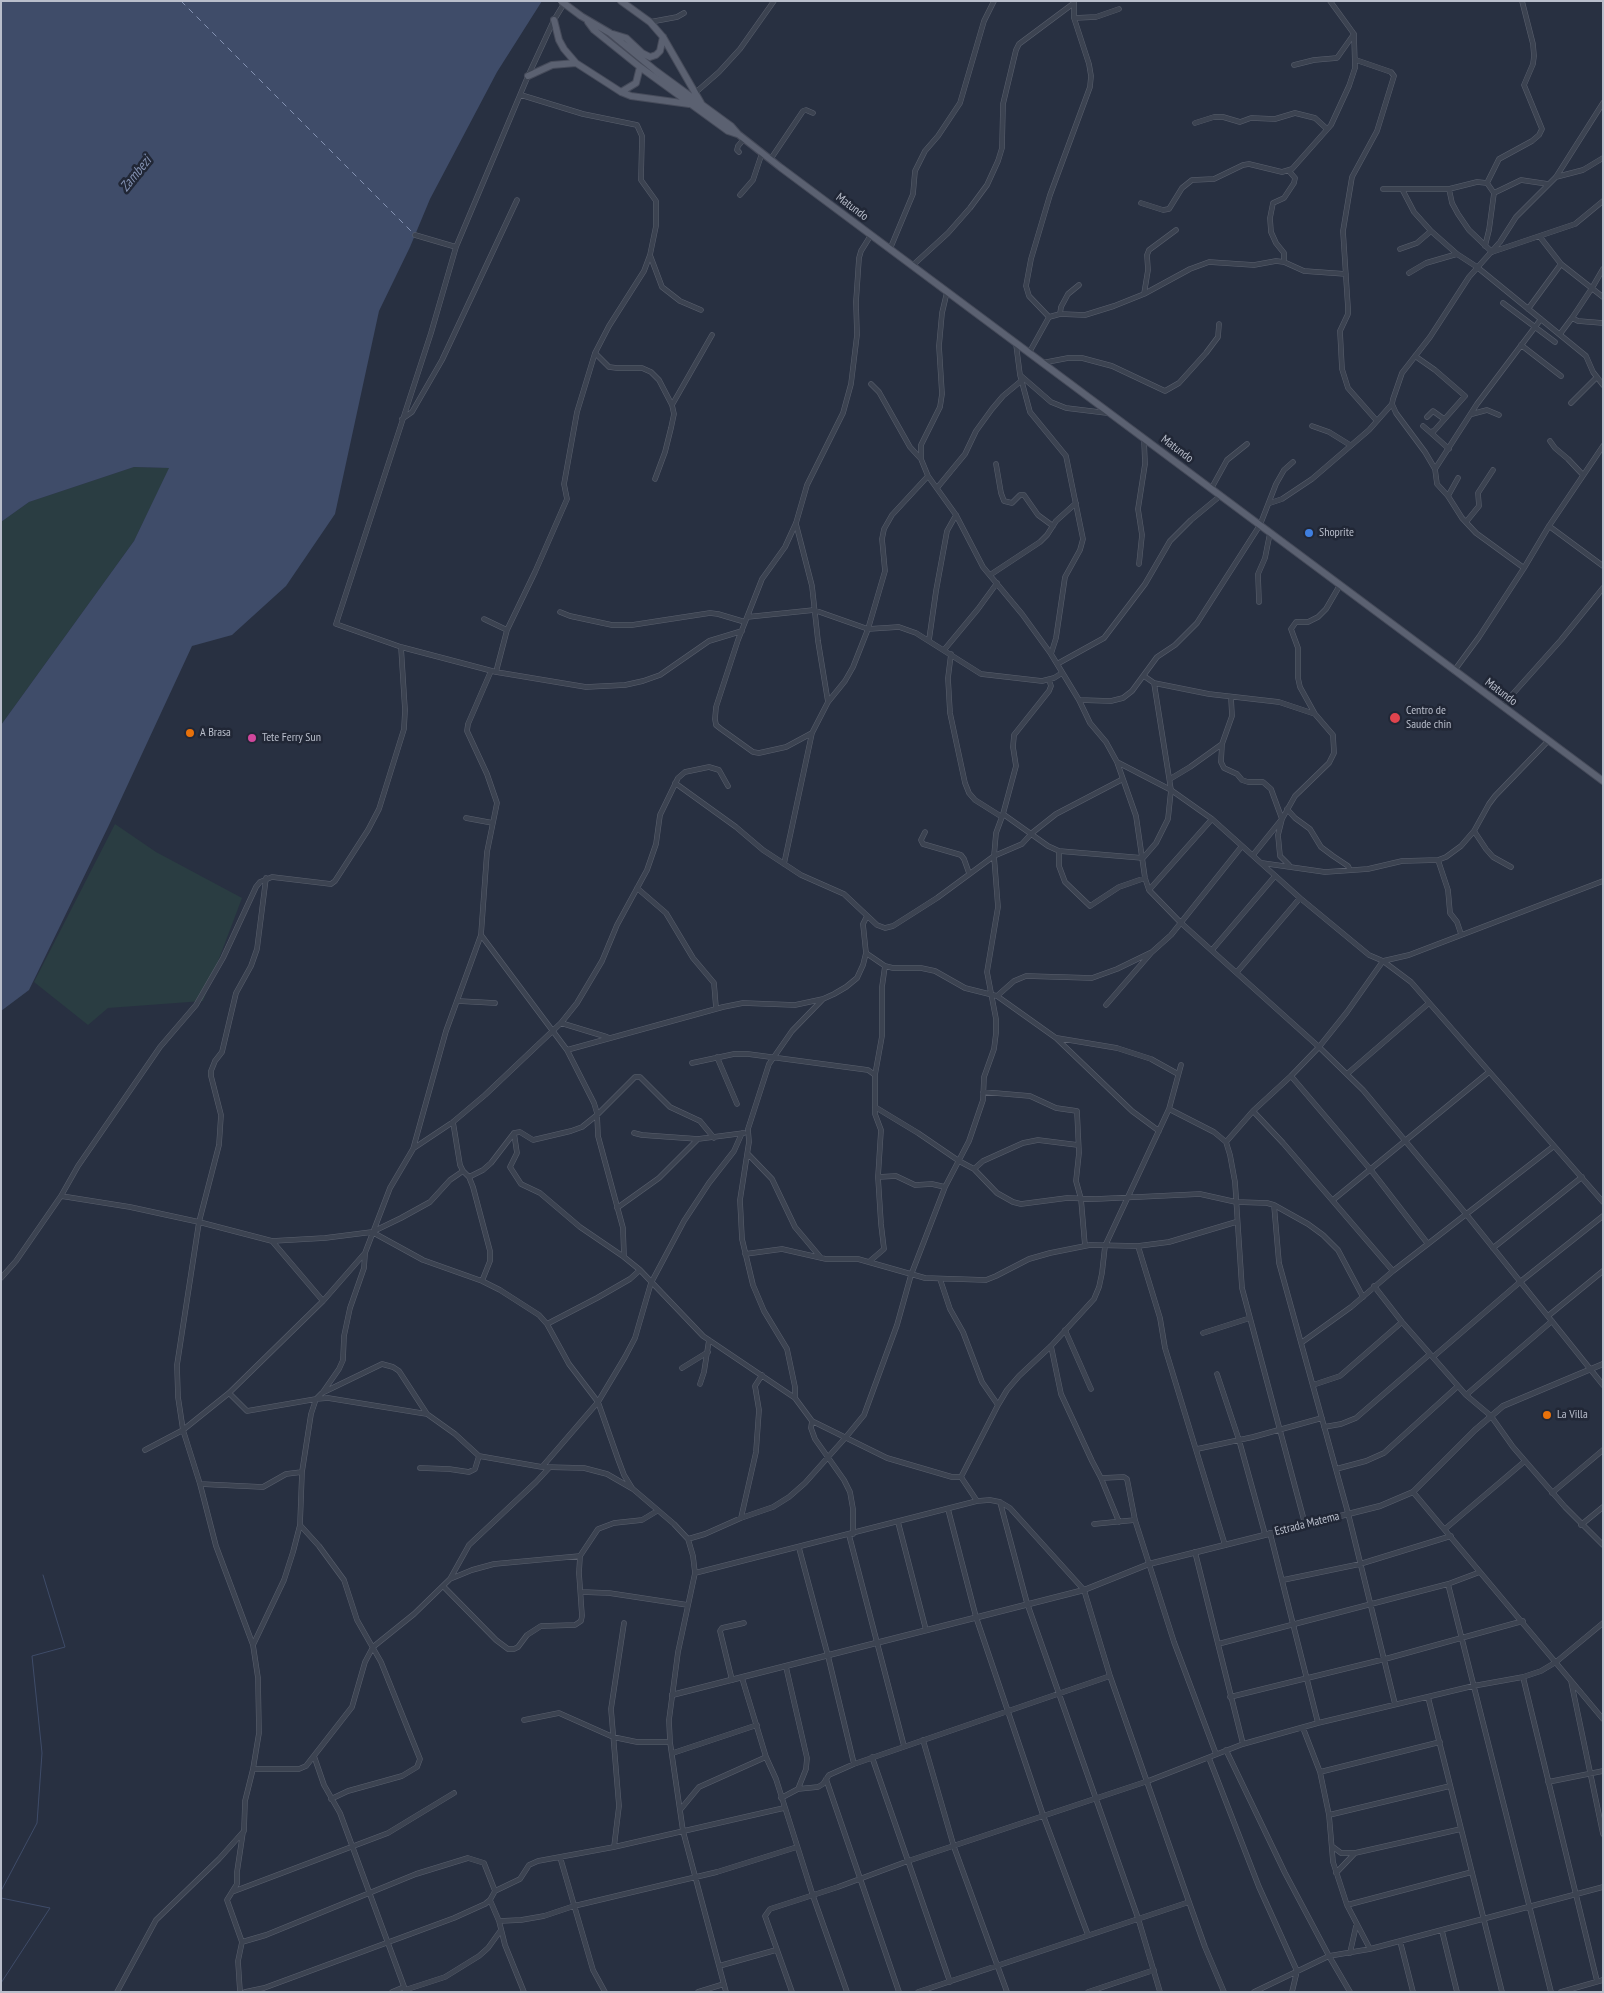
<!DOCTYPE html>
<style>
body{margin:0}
#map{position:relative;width:1604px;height:1993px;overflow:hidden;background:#283041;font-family:"PT Sans Narrow",sans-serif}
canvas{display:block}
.frame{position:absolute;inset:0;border:2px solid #b9becb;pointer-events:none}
</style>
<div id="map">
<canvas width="1604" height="1993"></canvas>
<div class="frame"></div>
</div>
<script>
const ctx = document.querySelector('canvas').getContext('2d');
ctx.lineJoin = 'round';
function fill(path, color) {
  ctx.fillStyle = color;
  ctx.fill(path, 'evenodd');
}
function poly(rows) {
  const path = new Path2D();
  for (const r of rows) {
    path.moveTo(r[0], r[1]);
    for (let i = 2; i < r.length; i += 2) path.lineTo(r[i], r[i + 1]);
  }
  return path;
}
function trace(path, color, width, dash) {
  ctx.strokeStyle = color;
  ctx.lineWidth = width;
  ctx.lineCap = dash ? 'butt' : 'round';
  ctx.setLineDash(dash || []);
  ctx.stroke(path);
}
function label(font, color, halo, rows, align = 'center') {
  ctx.font = font + ' "PT Sans Narrow",sans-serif';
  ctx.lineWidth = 5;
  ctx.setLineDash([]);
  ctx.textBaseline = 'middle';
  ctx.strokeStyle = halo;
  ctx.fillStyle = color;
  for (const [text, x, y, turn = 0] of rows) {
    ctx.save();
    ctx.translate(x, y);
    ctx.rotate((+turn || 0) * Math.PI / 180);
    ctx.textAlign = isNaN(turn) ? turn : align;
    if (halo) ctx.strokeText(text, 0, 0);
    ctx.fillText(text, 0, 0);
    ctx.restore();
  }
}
const green = poly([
 [134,467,170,468,134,541,1,725,1,522,29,502],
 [115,824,156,852,242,898,203,1001,108,1008,88,1025,34,982]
]);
const water = poly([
 [1,1,542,1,497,72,430,199,410,247,379,311,335,514,286,586,232,635,192,646,109,825,29,990,1,1011,1,725,134,541,169,468,134,467,29,502,1,522]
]);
const stream = poly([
 [1,1891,37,1823,42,1753,32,1656,65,1647,43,1575],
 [1,1898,50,1908,1,1983]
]);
const ferry = poly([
 [181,1,414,234]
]);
const minor = poly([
 [565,2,554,20,528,76,456,247,431,333,336,624,401,647,496,672,586,687,625,685,643,681,660,675,709,641,742,631],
 [1074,18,1096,17,1119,9],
 [650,22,677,17,684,13],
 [1356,60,1391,72,1394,76,1377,131,1352,177,1343,231,1348,308,1348,314,1340,331,1342,369,1348,388,1377,421],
 [1294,65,1314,60,1337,58,1354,34],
 [695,93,719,72,740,49,774,1],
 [1195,123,1214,117,1223,117,1240,122,1251,118,1275,119,1295,113,1315,118,1327,129],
 [739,152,737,150,738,146,744,139],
 [770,160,803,111,806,110,813,113],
 [1556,177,1583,170,1603,158],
 [1487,183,1499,159,1532,141,1539,135,1542,129,1524,85,1533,64,1534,56,1533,44,1522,1],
 [1383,189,1449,189,1477,182,1487,183,1494,193,1489,230,1485,246],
 [1402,189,1414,212,1431,231,1457,254,1477,267,1586,356,1593,372,1603,385],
 [1449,189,1452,203,1458,214,1469,230,1492,252],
 [1494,193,1521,180,1548,184],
 [740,195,753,180,762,153],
 [1141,203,1163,210,1169,209,1182,188,1192,180,1214,179,1243,165,1249,164,1282,172,1292,169,1331,125,1349,86,1355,68,1354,34,1330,1],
 [415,235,456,247],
 [1540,237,1561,264,1603,297],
 [890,249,913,194,915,171,925,151,938,136,960,103,984,21,994,1],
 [1400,249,1417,243,1431,231],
 [1492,252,1575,224,1603,201],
 [650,255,662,287,680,301,701,310],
 [1284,262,1284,253,1276,243,1271,232,1270,218,1273,203,1284,198,1294,183,1295,178,1289,171],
 [912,266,948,233,970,208,987,185,998,161,1002,148,1003,104,1016,50,1019,44,1074,3],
 [1603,269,1592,288,1572,318,1578,321,1603,323],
 [1409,273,1426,263,1457,254],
 [947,292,942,313,939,346,942,394,940,407,921,445,921,459,928,476,956,515,983,567,1022,614,1051,654,1079,700,1090,723,1106,742,1117,762,1136,816,1145,878,1149,890,1180,922,1319,1047,1363,1090,1466,1214,1603,1385],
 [1144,294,1148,270,1147,255,1149,250,1176,230],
 [1503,303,1555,342],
 [1528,309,1561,264],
 [1060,314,1061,307,1068,294,1079,285],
 [1049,317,1029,296,1026,286,1031,259,1050,195,1090,87,1091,76,1089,64,1074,18,1074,3],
 [1560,334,1572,318],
 [1016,344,1020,375,1051,402,1066,408,1107,413],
 [1521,345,1561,376],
 [595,353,609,367,617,368,642,368,651,372,659,380,672,405,674,414,671,428,665,452,655,479],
 [1029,353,1049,317,1060,314,1085,315,1114,306,1144,294,1190,269,1209,262,1254,265,1276,261,1284,262,1304,271,1346,274],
 [1415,356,1435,370,1465,396,1434,431,1430,432,1423,426],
 [1042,363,1068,358,1082,358,1112,366,1165,391,1179,383,1206,353,1218,337,1219,324],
 [1020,375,1030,412,1066,456,1083,539,1080,550,1065,577,1056,638,1051,654],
 [871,384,879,392,910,447,921,459],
 [1571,403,1597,377],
 [672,405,712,335],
 [1472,414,1487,410,1499,415],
 [1427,417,1433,411,1444,419],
 [402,419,412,412,442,360,517,200],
 [1312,426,1329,432,1350,445],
 [1430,432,1449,449],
 [1550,441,1555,448,1568,459,1583,475],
 [996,464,1001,493,1004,501,1012,503,1020,495,1024,495,1038,515,1053,526],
 [1435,469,1477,404,1541,319],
 [937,488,965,454,976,431,992,409,1003,396,1021,381],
 [1211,489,1227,460,1247,444],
 [1448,496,1458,478],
 [1270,503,1282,499,1312,479,1369,430,1392,404],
 [1466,522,1479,506,1478,493,1493,470],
 [796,524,812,586,818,641,828,702],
 [1549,526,1603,566],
 [1139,564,1142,535,1138,509,1145,464,1144,439],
 [1524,568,1476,533,1462,518,1448,496,1437,484,1435,469,1425,452,1396,413,1392,404,1393,399,1402,373,1430,337,1469,277,1500,242,1516,217,1556,177,1603,103],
 [990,575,1040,542,1047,535,1056,521,1076,503],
 [1259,602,1258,574,1265,558,1270,533],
 [560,612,570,616,612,625,632,625,710,613,718,614,745,622],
 [747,617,814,610,868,629,899,627,916,633,981,674,1042,681,1054,678,1062,673],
 [484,619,507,630],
 [929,640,936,591,947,531,956,515],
 [944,650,978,609,997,583],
 [951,654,948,678,950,713,965,783,969,793,975,800,1002,817],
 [1057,664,1104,638,1145,584,1170,541,1191,520,1220,496],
 [1454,671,1479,637,1524,568,1549,526,1603,446],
 [496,672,507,630,535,572,567,499,564,484,577,412,595,353,609,326,644,271,650,255,656,226,656,201,641,180,642,136,637,125,583,114,521,95],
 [1144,676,1154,683,1209,694,1279,702,1315,714,1333,735,1334,753,1329,763,1295,796,1282,819,1253,855],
 [1231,697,1232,716,1222,744,1221,762,1224,768,1237,774,1242,780,1248,782,1263,782,1271,789,1282,819,1278,835,1280,856,1289,865],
 [1079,700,1111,701,1123,698,1132,691,1157,657,1175,645,1197,623,1260,525,1276,484,1284,470,1293,462],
 [1502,706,1561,640,1603,588],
 [1315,714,1300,687,1298,678,1298,648,1291,629,1296,622,1308,622,1318,617,1326,609,1340,585],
 [812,733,786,747,759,753,753,752,721,729,716,725,715,719,716,707,738,640,762,579,785,547,796,523,807,485,843,413,851,384,857,335,856,302,859,258,861,251,871,235],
 [1117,762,1171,790,1212,819,1300,898,1369,955,1383,961,1411,982,1603,1202],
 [1170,779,1190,767,1222,744],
 [675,783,736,827,763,850,801,875,844,894,877,925,885,928,893,926,937,898,994,856,1022,844,1032,833,1056,814,1123,779],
 [1287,809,1295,818,1310,829,1321,847,1333,856,1348,866,1350,870],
 [1003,814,1048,846,1059,851,1143,858,1156,843,1168,819,1171,790,1154,683],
 [466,818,493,823],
 [1474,831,1486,849,1493,857,1511,867],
 [925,832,921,840,923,844,961,855,964,859,969,873],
 [1059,851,1059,866,1065,882,1090,906,1119,887,1145,878],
 [1438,860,1448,890,1450,913,1457,922,1461,934],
 [1262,863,1325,872,1368,869,1402,861,1438,860,1446,857,1461,846,1474,831,1489,804,1495,796,1548,741],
 [784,864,812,733,828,702,845,681,853,667,868,629,885,571,882,539,884,529,892,515,928,476],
 [637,888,666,913,693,958,714,983,716,1008],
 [1149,890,1212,819],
 [481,935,567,1050,594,1103,597,1113,598,1136,623,1228,624,1257],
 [1212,950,1275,876],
 [866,953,885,966,893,968,921,968,935,971,965,988,997,996,1056,1038,1132,1111,1159,1131],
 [1237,972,1300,898],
 [997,996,1014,981,1026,976,1092,978,1117,969,1152,952,1171,935,1242,846],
 [458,1001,495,1003],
 [1106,1005,1151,953],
 [561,1023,607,1037],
 [1057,1038,1117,1048,1151,1059,1178,1074],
 [567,1050,723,1007,743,1003,795,1005,823,999,834,994,846,987,857,978,863,965,866,953,863,924,867,916],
 [717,1057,737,1104],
 [692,1063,734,1054,748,1054,868,1070,875,1075],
 [1347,1074,1429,1003],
 [1291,1076,1370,1169,1428,1244],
 [983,1092,1030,1096,1056,1108,1077,1111,1079,1153,1076,1181,1081,1199,1085,1246],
 [875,1107,918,1133,959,1161,974,1169,997,1193,1013,1202,1021,1204,1067,1198,1096,1199,1200,1194,1236,1202,1267,1203,1274,1205,1308,1224,1323,1235,1338,1250,1363,1297],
 [1169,1109,1214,1132,1226,1142,1230,1155,1235,1182,1242,1288,1305,1524],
 [1253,1111,1283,1143,1393,1271],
 [453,1122,460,1165,463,1171,469,1177,473,1187,490,1251,490,1261,482,1281],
 [514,1133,517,1153,510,1167,521,1184,540,1193,580,1227,624,1257,640,1270,703,1336,795,1398,812,1421,887,1458,952,1477,961,1477],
 [634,1133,642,1135,698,1139,744,1133],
 [1226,1142,1253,1111,1291,1076,1319,1047,1347,1012,1383,961,1409,955,1603,881],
 [414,1148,453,1122,485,1095,561,1023,577,1003,602,961,617,925,647,870,656,844,660,815,678,778,685,772,709,767,719,770,728,786],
 [748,1154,772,1179,795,1227,821,1258],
 [974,1169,983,1161,1023,1143,1038,1140,1078,1145],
 [469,1177,483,1170,491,1163,514,1133,520,1132,533,1140,571,1131,582,1127,597,1115,635,1077,640,1077,670,1107,700,1121,714,1138],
 [878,1177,896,1176,915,1185,932,1184,945,1187],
 [61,1196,130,1207,199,1222,272,1241,325,1238,372,1232,401,1218,430,1202,450,1180,463,1171],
 [1333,1200,1489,1072],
 [1274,1205,1279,1263,1348,1513,1395,1704],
 [617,1208,659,1178,698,1139],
 [372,1232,423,1260,482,1281,500,1290,539,1315,547,1324,569,1364,598,1402,618,1459,624,1475,632,1488],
 [272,1241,323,1301],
 [1138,1246,1160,1318,1165,1348,1225,1545],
 [1493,1248,1582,1177],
 [745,1254,782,1249,826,1259,858,1259,925,1278,986,1280,996,1276,1029,1259,1050,1253,1090,1245,1138,1246,1169,1242,1236,1222],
 [870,1261,884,1249,881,1224,878,1177,881,1130,875,1114,875,1075,882,1036,882,987,885,966],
 [1,1278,16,1261,61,1196,78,1166,160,1047,196,1005,223,958,256,887,260,882,272,877,331,884,335,881,368,830,379,809,404,729,405,710,401,647],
 [940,1279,950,1309,963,1332,982,1382,998,1405],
 [1374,1286,1402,1322,1466,1395,1491,1416,1513,1447,1565,1507,1603,1545],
 [1548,1316,1603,1271],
 [547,1324,597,1298,630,1279,640,1270],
 [1065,1330,1091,1389],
 [1203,1333,1250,1318],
 [1301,1343,1351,1307,1393,1271,1554,1146],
 [1051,1346,1061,1394,1092,1461,1101,1478,1119,1522],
 [1433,1357,1520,1282,1603,1216],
 [682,1368,708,1352],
 [1217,1374,1239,1440,1265,1534],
 [700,1384,704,1372,709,1340],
 [1313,1385,1340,1376,1402,1322],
 [323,1392,339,1369,343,1360,344,1336,350,1308,364,1268,365,1254],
 [229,1393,247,1411,316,1399,328,1398,427,1414,455,1434,479,1456,542,1467,584,1468,607,1474,633,1489,674,1524,688,1539,693,1556,695,1573,678,1652,669,1720,670,1742,683,1831,726,1992],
 [1466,1395,1552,1321],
 [795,1398,795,1387,787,1349,764,1311,753,1285,742,1239,740,1200,749,1142,748,1129,769,1064,792,1031,823,999],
 [812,1421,811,1428,815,1439,844,1480,850,1492,853,1509,853,1534],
 [1324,1427,1341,1424,1356,1418,1430,1354],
 [1197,1449,1253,1437,1322,1418],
 [145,1450,183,1430,229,1393,323,1301,365,1253,390,1188,413,1149,446,1031,481,935,487,852,497,803,487,774,467,731,468,724,491,671],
 [542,1467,598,1402,625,1357,635,1338,651,1283,684,1221,709,1183,734,1151,742,1133],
 [420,1468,449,1469,469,1472,475,1469,479,1456],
 [1336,1469,1366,1461,1384,1453,1458,1386],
 [1101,1478,1124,1477,1127,1479,1135,1520,1174,1642,1216,1754],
 [200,1484,263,1487,286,1474,302,1472],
 [1413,1492,1603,1719],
 [1552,1493,1603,1450],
 [977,1501,961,1477,998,1405,1007,1390,1019,1376,1051,1346,1094,1299,1099,1287,1102,1273,1105,1246,1169,1109,1181,1065],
 [1000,1502,1027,1603,1138,1918,1160,1992],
 [948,1509,976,1617,1043,1815,1088,1935],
 [741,1518,756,1452,759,1410,755,1386,762,1375],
 [898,1522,926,1630],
 [1094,1524,1135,1520],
 [300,1525,319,1546,344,1580,357,1620,381,1662,420,1759,417,1767,402,1776,348,1791,331,1799],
 [1581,1525,1603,1507],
 [1445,1529,1525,1461],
 [1270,1533,1318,1723],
 [849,1535,904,1746],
 [688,1539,705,1534,741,1518,773,1507,789,1497,805,1483,846,1437,864,1415,897,1325,911,1275,945,1187,969,1141,983,1100,984,1077,994,1049,996,1033,996,1019,987,972,998,907,994,856,996,833,1003,814,1016,766,1013,747,1014,735,1049,691,1051,686,1049,680],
 [799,1548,828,1656,854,1764,1110,1676],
 [1195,1552,1243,1744],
 [695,1573,977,1501,990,1500,1000,1502,1010,1508,1084,1590,1110,1676,1189,1902,1205,1947,1224,1992],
 [450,1579,469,1545,536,1482,549,1468],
 [1283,1580,1360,1564,1451,1536],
 [1448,1584,1551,1992],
 [443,1586,496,1640,508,1649,514,1649,518,1647,527,1635,541,1626,575,1625,581,1621,582,1616,579,1573,580,1556,598,1529,614,1523,642,1520,657,1511],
 [581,1592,609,1593,688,1605],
 [1218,1644,1448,1584,1480,1572],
 [253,1645,284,1580,293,1552,300,1525,302,1472,311,1414,316,1399,322,1393,382,1364,393,1367,399,1371,427,1414],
 [786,1667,807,1758,806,1769,798,1789],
 [1523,1677,1597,1981],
 [742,1678,766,1757,776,1779,813,1896,847,1992],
 [732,1680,720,1631,722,1628,744,1623],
 [1571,1681,1603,1834],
 [1230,1697,1385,1659,1523,1621],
 [1428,1697,1502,1992],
 [524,1720,559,1713,613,1737,637,1742,670,1742],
 [1303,1728,1320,1772,1329,1815,1333,1862,1347,1905,1370,1949],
 [923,1740,954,1847,1007,1992],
 [1226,1750,1285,1873,1329,1956,1350,1992],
 [673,1753,757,1725],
 [314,1756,324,1785,340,1813,406,1992],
 [872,1757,950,1982],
 [1209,1758,1259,1887,1297,1971,1292,1992],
 [253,1769,299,1769,306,1766,352,1707,365,1662,373,1647,414,1614,450,1579,472,1570,494,1564,580,1556],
 [1320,1772,1440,1742],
 [826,1779,899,1992],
 [1548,1782,1603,1771],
 [781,1798,798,1789,818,1787,823,1784,829,1775,854,1764],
 [680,1810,699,1787,766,1757],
 [1329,1815,1450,1786],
 [614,1847,619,1806,611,1709,624,1623],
 [1333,1847,1341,1853,1355,1853,1461,1829],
 [560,1857,593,1970,605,1992],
 [1336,1873,1355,1853],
 [232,1892,388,1833,454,1793],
 [490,1900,499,1921,505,1945,524,1992],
 [1347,1905,1472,1872],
 [499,1921,521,1920,544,1916,574,1906,717,1872,797,1847],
 [1442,1931,1457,1992],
 [1400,1941,1413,1992],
 [242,1942,266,1935,416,1874,468,1858,484,1863,495,1891],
 [1350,1953,1356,1926],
 [719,1966,776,1950],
 [405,1990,445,1977,479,1956,488,1948,501,1930],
 [117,1992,156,1920,219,1859,244,1831,245,1801,253,1769,259,1733,258,1678,253,1645,216,1546,200,1484,183,1430,178,1397,177,1365,199,1222,219,1145,221,1115,211,1076,211,1071,215,1061,222,1052,236,993,251,966,257,949,266,878],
 [240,1992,238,1961,242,1942,227,1900,237,1884,237,1872,243,1832],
 [245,1992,264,1988,454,1918,485,1904,490,1900,495,1891,520,1879,529,1865,538,1861,614,1847,784,1808],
 [392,1992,404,1987],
 [698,1992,724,1984],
 [792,1992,765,1916,770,1909,838,1887,908,1861,1148,1781,1243,1744,1318,1723,1473,1686,1523,1677,1541,1671,1556,1662,1603,1623],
 [918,1992,1189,1902],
 [1088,1992,1154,1970],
 [1254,1992,1329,1956,1370,1949,1603,1887],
 [1561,1992,1603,1980]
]);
const tertiary = poly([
 [672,1695,1084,1590,1149,1564,1380,1506,1413,1492,1475,1430,1503,1406,1603,1364]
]);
const primary = poly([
 [621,1,650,22,663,37,701,103],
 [581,16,610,33,656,71,731,126,738,134,780,167,1603,781],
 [554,20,559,40,564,49,576,63],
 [588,22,594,30,640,67,728,131,737,134],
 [613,34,626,38,642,53,650,57,656,55,660,51,663,37],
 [528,76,552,65,576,63,621,92,631,96,689,104],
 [621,92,636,83,640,67]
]);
const primaryBridge = poly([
 [561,1,581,16]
]);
const markers = [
 [1309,533,5,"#3f7fe0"],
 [1395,718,6,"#e0444e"],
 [190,733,5,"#e8710a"],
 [252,738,5,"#d1479c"],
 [1547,1415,5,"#e8710a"]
];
const streetNames = [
 ["Matundo",852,207,37],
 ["Matundo",1177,449,37],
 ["Matundo",1501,692,37],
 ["Estrada Matema",1307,1524,-14]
];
const poiNames = [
 ["Shoprite",1319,533],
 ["Centro de",1406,711],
 ["Saude chin",1406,725],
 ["A Brasa",200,733],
 ["Tete Ferry Sun",262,738],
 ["La Villa",1557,1415]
];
const waterNames = [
 ["Zambezi",136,174,-51]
];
fill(green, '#2a3d42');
fill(water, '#3f4c69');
trace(stream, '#3f4c69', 1);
trace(ferry, '#8391b1', 1, [6, 5]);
trace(minor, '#5a606e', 5.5);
trace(tertiary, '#5a606e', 6);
trace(primary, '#464b5a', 8);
trace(minor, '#3c4351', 4.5);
trace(tertiary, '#3c4351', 5);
trace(primary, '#5b6171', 6);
trace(primaryBridge, '#464b5a', 8, []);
trace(primaryBridge, '#5b6171', 6);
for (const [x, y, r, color] of markers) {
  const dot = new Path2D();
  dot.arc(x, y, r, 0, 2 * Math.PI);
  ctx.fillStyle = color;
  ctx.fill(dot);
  trace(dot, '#212736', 2);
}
label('12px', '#b9becb', '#212736', streetNames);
label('12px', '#b9becb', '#212736', poiNames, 'left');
label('italic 14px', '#8391b1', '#212736', waterNames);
</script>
